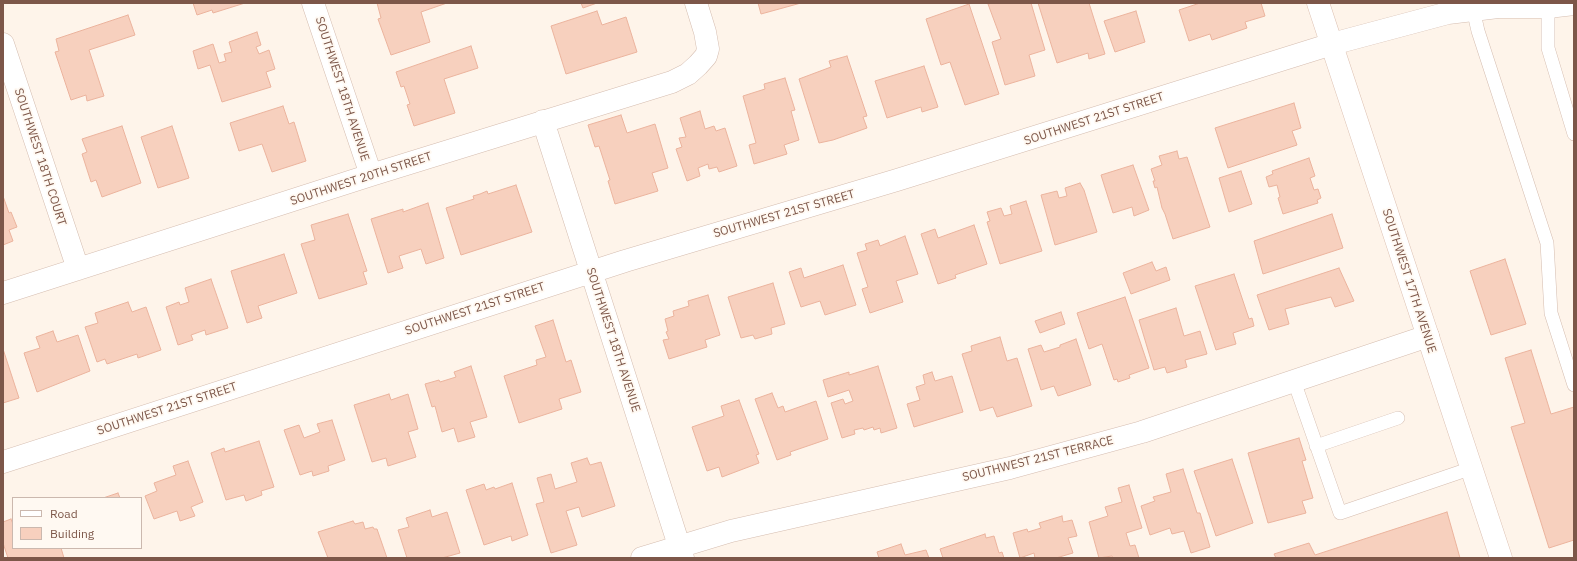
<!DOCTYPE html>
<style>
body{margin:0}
#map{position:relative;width:1577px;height:561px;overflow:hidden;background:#fef4ea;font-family:"IBM Plex Sans",sans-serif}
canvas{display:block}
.frame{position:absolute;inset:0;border:4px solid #7d5749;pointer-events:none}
.legend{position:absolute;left:12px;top:497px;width:130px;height:52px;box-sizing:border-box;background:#fff9f2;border:1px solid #cbb8ae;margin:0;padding:5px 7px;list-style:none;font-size:12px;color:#7d5749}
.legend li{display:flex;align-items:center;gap:8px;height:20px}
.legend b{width:20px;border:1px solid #cbb8ae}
</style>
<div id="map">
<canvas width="1577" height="561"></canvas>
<div class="frame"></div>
<ul class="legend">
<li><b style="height:5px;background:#fff"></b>Road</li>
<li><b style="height:11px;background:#f7d0be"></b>Building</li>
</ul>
</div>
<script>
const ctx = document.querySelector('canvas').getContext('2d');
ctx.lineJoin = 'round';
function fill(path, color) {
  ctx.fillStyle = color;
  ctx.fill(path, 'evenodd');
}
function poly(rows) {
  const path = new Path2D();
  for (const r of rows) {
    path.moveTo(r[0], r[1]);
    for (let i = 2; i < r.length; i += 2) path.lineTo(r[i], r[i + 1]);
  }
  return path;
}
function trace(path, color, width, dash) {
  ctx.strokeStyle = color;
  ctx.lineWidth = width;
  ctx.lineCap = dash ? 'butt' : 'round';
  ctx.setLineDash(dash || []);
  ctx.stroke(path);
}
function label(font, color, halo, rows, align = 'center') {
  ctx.font = font + ' "IBM Plex Sans",sans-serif';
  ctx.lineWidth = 3.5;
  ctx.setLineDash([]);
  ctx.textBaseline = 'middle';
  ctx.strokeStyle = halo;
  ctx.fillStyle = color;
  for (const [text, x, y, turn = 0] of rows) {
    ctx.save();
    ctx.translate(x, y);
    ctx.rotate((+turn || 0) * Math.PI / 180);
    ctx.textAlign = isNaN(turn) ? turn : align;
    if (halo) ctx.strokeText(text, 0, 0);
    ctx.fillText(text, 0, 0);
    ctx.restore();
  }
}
const building = poly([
 [193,3,245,3,213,13,212,10,197,15,193,3],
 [377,3,447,3,421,12,430,42,391,55,378,19,381,18,377,3],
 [581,3,597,3,583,8,581,3],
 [758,3,801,3,761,14,758,3],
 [993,3,1031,3,1045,50,1029,55,1035,76,1005,85,992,42,1001,39,988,4,993,3],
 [1038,3,1089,3,1105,54,1089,59,1088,53,1057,63,1038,3],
 [1200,3,1261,3,1265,16,1245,22,1247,28,1212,40,1210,34,1189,41,1179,10,1200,3],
 [969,4,999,94,965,105,950,62,941,65,926,19,969,4],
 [597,11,602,25,626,17,637,52,566,74,551,26,597,11],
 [1136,11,1145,42,1115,52,1104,21,1136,11],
 [128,15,135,35,89,50,104,96,87,101,86,95,71,100,55,52,59,51,56,39,128,15],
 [257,32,261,45,256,47,259,54,269,50,275,69,266,72,271,87,222,102,210,65,198,69,193,51,213,44,219,63,226,61,224,54,232,52,229,42,257,32],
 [471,46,478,68,444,79,455,113,414,126,407,105,410,104,404,86,401,87,396,72,471,46],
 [847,56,867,116,863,117,867,128,833,140,819,143,799,79,831,67,829,61,847,56],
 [924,66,938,107,922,112,921,107,887,118,875,81,924,66],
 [785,78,795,110,791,111,799,140,784,145,787,154,754,164,749,145,756,143,743,96,765,89,764,84,785,78],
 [1294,103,1301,128,1292,131,1297,145,1228,168,1215,128,1294,103],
 [283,106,289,124,294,122,306,161,272,172,262,144,239,151,230,123,283,106],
 [700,111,705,129,714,126,716,131,725,128,737,166,719,172,717,167,709,169,708,164,698,168,700,176,687,181,676,149,682,147,679,138,686,137,680,118,700,111],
 [621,115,627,133,655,124,668,168,652,173,658,191,615,204,608,181,610,180,599,146,595,147,588,125,621,115],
 [122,126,141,183,102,197,96,180,91,182,82,154,87,152,82,139,122,126],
 [172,126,189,178,158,188,141,137,172,126],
 [1177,151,1179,159,1187,157,1210,227,1173,239,1165,214,1162,208,1157,187,1155,188,1153,181,1155,181,1151,169,1162,165,1159,156,1177,151],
 [1309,158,1315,176,1310,178,1314,190,1318,189,1321,198,1317,200,1318,203,1283,214,1278,198,1280,197,1277,185,1269,187,1266,177,1273,174,1272,171,1309,158],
 [1133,165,1149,210,1134,216,1132,207,1113,213,1101,175,1133,165],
 [1241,171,1252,204,1229,212,1219,178,1241,171],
 [1080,183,1084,190,1097,232,1055,245,1041,195,1057,191,1059,198,1067,196,1065,188,1080,183],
 [516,185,532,232,461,255,446,208,474,199,473,196,480,194,487,191,488,194,516,185],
 [3,196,9,213,11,212,17,227,9,230,13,241,3,245,3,196],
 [1026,201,1042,251,1000,264,987,222,990,221,987,212,1001,208,1004,216,1012,214,1010,206,1026,201],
 [428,203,444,258,426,264,421,249,399,256,403,268,388,273,371,219,403,209,403,212,428,203],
 [348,214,367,271,363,272,367,284,319,299,301,244,315,240,311,225,348,214],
 [1332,214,1343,248,1263,274,1254,241,1332,214],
 [974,225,987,264,955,275,956,278,938,284,921,234,935,229,938,238,974,225],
 [905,236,918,274,896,281,903,302,870,313,862,289,868,287,857,253,867,250,865,244,878,240,880,246,905,236],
 [284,254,297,293,258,306,262,318,247,323,231,271,284,254],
 [1505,259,1526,324,1491,335,1470,271,1505,259],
 [1152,262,1156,271,1166,267,1170,280,1131,294,1123,273,1152,262],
 [843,265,856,305,825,315,820,301,801,307,789,272,801,268,804,278,843,265],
 [1339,268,1354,301,1335,307,1331,297,1285,309,1289,324,1269,330,1257,295,1339,268],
 [1234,274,1249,319,1252,318,1254,326,1233,333,1236,344,1216,350,1195,286,1234,274],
 [211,279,228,328,206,335,205,330,191,335,193,340,178,345,166,307,179,302,180,305,189,302,185,288,211,279],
 [773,283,785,324,771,328,772,334,755,339,753,335,741,338,728,297,773,283],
 [708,295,720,335,705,340,707,347,669,359,663,340,669,339,666,332,668,331,665,319,674,316,673,311,689,306,688,301,708,295],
 [1125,297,1149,368,1129,375,1130,378,1118,382,1117,379,1114,380,1102,344,1089,349,1077,313,1125,297],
 [128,302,132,312,146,307,161,350,138,358,137,354,107,364,105,359,97,362,85,327,98,323,95,313,128,302],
 [1176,308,1184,336,1200,331,1207,354,1185,360,1187,367,1167,373,1165,367,1154,370,1139,320,1176,308],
 [1061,312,1065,324,1040,333,1035,321,1061,312],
 [553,320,566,362,571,360,581,392,559,399,562,409,519,423,504,376,537,365,536,360,546,357,535,326,553,320],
 [53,331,57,342,78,335,90,371,37,392,24,353,40,348,36,337,53,331],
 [1000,337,1007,361,1017,358,1032,406,997,417,993,407,980,411,962,354,972,351,971,346,1000,337],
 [1076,339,1091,385,1058,396,1054,386,1041,390,1028,349,1041,345,1044,352,1060,347,1060,345,1076,339],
 [3,349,19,398,3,403,3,349],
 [1531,350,1551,414,1574,407,1574,540,1549,548,1511,427,1525,423,1505,358,1531,350],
 [471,366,487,417,470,422,475,437,458,442,454,428,442,432,435,406,432,407,425,384,439,380,440,382,456,377,454,372,471,366],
 [878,366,897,428,881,433,880,428,874,430,873,427,864,430,863,428,854,430,855,434,842,438,831,403,843,399,845,404,853,401,849,390,828,397,823,380,849,372,849,375,878,366],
 [932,372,935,381,952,376,963,412,914,427,907,404,920,400,916,387,925,384,923,375,932,372],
 [772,393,778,408,783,406,785,412,816,401,828,439,790,452,791,455,777,460,755,399,772,393],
 [389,394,391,400,408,394,418,429,408,432,416,457,388,466,386,458,372,462,354,405,389,394],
 [739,400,759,454,756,455,759,463,722,477,719,467,707,471,692,427,724,416,721,406,739,400],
 [332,420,345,460,328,466,329,471,313,476,312,471,300,475,284,430,299,425,304,438,320,432,317,424,332,420],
 [1299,438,1306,460,1302,461,1313,498,1302,501,1306,513,1268,523,1248,453,1299,438],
 [259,441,274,487,261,491,262,495,246,501,244,495,226,500,211,453,224,448,225,452,259,441],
 [587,458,590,465,601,462,615,506,582,517,579,507,566,511,577,545,551,553,536,504,544,502,537,478,551,474,555,489,577,482,571,463,587,458],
 [1232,459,1253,523,1216,536,1194,471,1232,459],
 [188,461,203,502,191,507,195,516,180,521,177,511,154,519,145,496,157,491,154,483,176,475,173,466,188,461],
 [1183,469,1197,513,1200,513,1210,547,1191,553,1184,531,1172,534,1170,528,1150,535,1141,506,1155,501,1153,497,1171,492,1166,474,1183,469],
 [512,483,528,535,512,541,511,536,484,545,466,490,484,484,486,490,494,487,495,489,512,483],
 [1129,485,1142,528,1126,533,1130,546,1135,545,1139,558,1113,558,1112,556,1099,558,1089,522,1108,516,1105,507,1122,502,1118,488,1129,485],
 [118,493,120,498,103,498,118,493],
 [430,510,432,517,447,512,460,553,442,558,407,558,398,530,409,527,406,518,430,510],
 [1447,512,1460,558,1276,558,1274,554,1309,543,1315,555,1447,512],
 [1062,516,1063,522,1072,520,1077,536,1068,538,1073,553,1056,558,1035,558,1034,553,1020,558,1013,533,1027,529,1028,532,1041,528,1039,523,1062,516],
 [11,519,13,524,13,548,61,548,64,558,8,558,3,543,3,522,11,519],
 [353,521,355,524,363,522,365,529,373,527,374,529,377,529,387,558,328,558,318,532,353,521],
 [985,534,986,538,994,536,999,553,1002,552,1004,558,943,558,940,549,985,534],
 [901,544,905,555,926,550,929,558,879,558,877,552,901,544]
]);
const service = poly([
 [1548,7,1548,48,1574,134],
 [1473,9,1478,31,1547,243,1551,313,1574,385],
 [1294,381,1340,513,1472,468],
 [1316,446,1398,418]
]);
const minor = poly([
 [313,3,371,175],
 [3,44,78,269],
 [543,121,683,558],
 [3,293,371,175,672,82,688,74,698,65,706,56,708,49,705,32,696,3],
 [3,462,625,261,897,180,1332,44,1448,13,1498,7,1548,7,1574,4],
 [642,558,731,531,1010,468,1142,432,1428,336]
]);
const secondary = poly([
 [1318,3,1501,558]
]);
const streetNames = [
 ["SOUTHWEST 18TH AVENUE",342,89,72],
 ["SOUTHWEST 21ST STREET",1094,119,-18],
 ["SOUTHWEST 18TH COURT",40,157,72],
 ["SOUTHWEST 20TH STREET",361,179,-18],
 ["SOUTHWEST 21ST STREET",784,214,-16],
 ["SOUTHWEST 17TH AVENUE",1409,281,72],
 ["SOUTHWEST 21ST STREET",475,309,-18],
 ["SOUTHWEST 18TH AVENUE",613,340,72],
 ["SOUTHWEST 21ST STREET",167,409,-18],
 ["SOUTHWEST 21ST TERRACE",1038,459,-14]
];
fill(building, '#f7d0be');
trace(building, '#ebb39d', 1);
trace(service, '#d5bdb0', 14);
trace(minor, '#d5bdb0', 23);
trace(secondary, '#dbbeaf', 23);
trace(service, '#fff', 13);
trace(minor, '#fff', 22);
trace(secondary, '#fff', 22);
label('12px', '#7d5749', '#fff9f2', streetNames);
</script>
